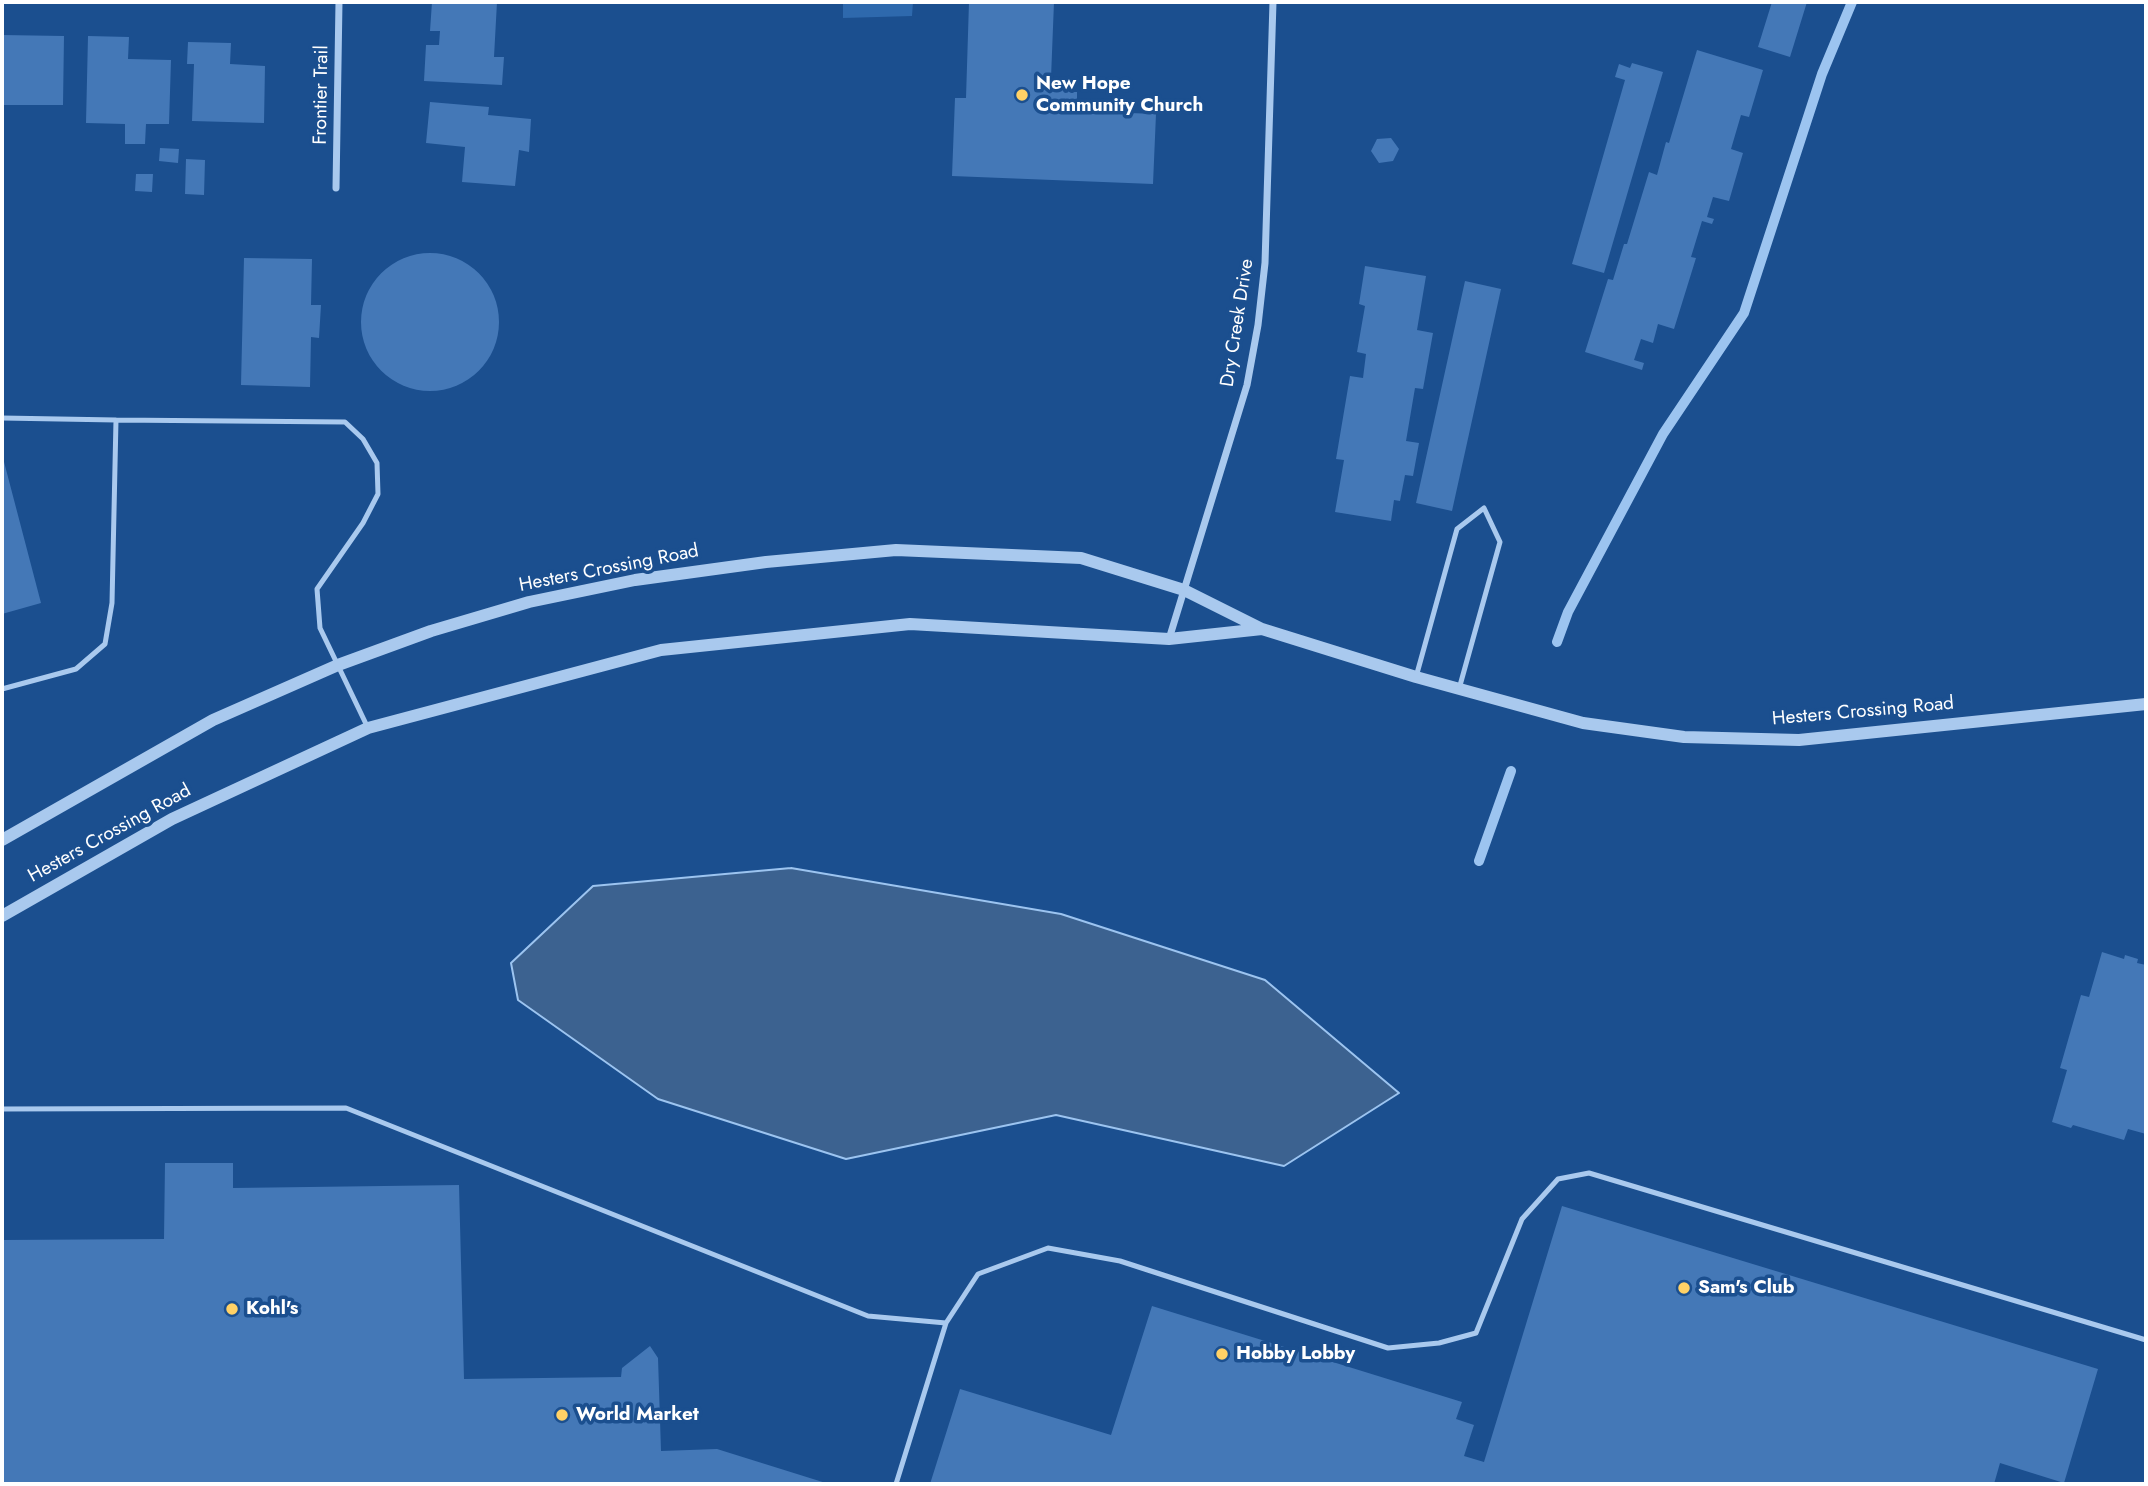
<!DOCTYPE html>
<style>
body{margin:0}
#map{position:relative;width:2148px;height:1486px;overflow:hidden;background:#1b4f8f;font-family:Jost,sans-serif}
canvas{display:block}
.frame{position:absolute;inset:0;border:4px solid #fff;pointer-events:none}
</style>
<div id="map">
<canvas width="2148" height="1486"></canvas>
<div class="frame"></div>
</div>
<script>
const ctx = document.querySelector('canvas').getContext('2d');
ctx.lineJoin = 'round';
function fill(path, color) {
  ctx.fillStyle = color;
  ctx.fill(path, 'evenodd');
}
function poly(rows) {
  const path = new Path2D();
  for (const r of rows) {
    if (r.length === 3) {
      path.moveTo(r[0] + r[2], r[1]);
      path.arc(r[0], r[1], r[2], 0, 2 * Math.PI);
      continue;
    }
    path.moveTo(r[0], r[1]);
    for (let i = 2; i < r.length; i += 2) path.lineTo(r[i], r[i + 1]);
  }
  return path;
}
function trace(path, color, width, dash) {
  ctx.strokeStyle = color;
  ctx.lineWidth = width;
  ctx.lineCap = dash ? 'butt' : 'round';
  ctx.setLineDash(dash || []);
  ctx.stroke(path);
}
function label(font, color, halo, rows, align = 'center') {
  ctx.font = font + ' Jost,sans-serif';
  ctx.lineWidth = 7;
  ctx.setLineDash([]);
  ctx.textBaseline = 'middle';
  ctx.strokeStyle = halo;
  ctx.fillStyle = color;
  for (const [text, x, y, turn = 0] of rows) {
    ctx.save();
    ctx.translate(x, y);
    ctx.rotate((+turn || 0) * Math.PI / 180);
    ctx.textAlign = isNaN(turn) ? turn : align;
    if (halo) ctx.strokeText(text, 0, 0);
    ctx.fillText(text, 0, 0);
    ctx.restore();
  }
}
const green = poly([
 [843,2,913,2,912,16,843,18]
]);
const water = poly([
 [791,868,1061,914,1265,980,1399,1093,1284,1166,1056,1115,846,1159,658,1099,518,1000,511,963,593,886,791,868]
]);
const stream = poly([
 [1557,642,1568,612,1663,434,1744,313,1822,74,1852,2],
 [1479,861,1511,771]
]);
const building = poly([
 [432,2,497,2,494,57,504,57,502,85,424,81,426,45,439,45,440,31,430,31],
 [969,2,1054,2,1051,78,1070,79,1069,92,1077,92,1077,111,1156,114,1153,184,952,176,955,98,966,98],
 [1772,2,1807,2,1790,57,1758,47],
 [2,35,64,36,63,105,2,105],
 [88,36,129,37,128,59,171,60,169,124,146,124,145,144,125,144,125,124,86,123],
 [188,42,231,43,230,64,265,66,264,123,192,121,194,64,187,64],
 [1697,50,1763,70,1749,117,1741,115,1731,149,1743,153,1729,201,1713,197,1707,217,1714,219,1712,224,1702,221,1691,257,1696,258,1674,329,1658,324,1653,343,1641,339,1634,360,1644,363,1642,370,1585,352,1608,279,1613,280,1624,244,1627,244,1649,172,1657,175,1666,142,1669,143],
 [1632,63,1663,72,1604,273,1572,264,1625,80,1615,77,1619,64,1630,68],
 [430,102,489,107,488,115,531,119,529,152,519,150,515,186,462,182,465,147,426,143],
 [1391,138,1399,149,1393,161,1379,163,1371,151,1377,139],
 [160,148,179,149,178,163,159,161],
 [186,159,205,160,204,195,185,194],
 [136,174,153,174,152,192,135,191],
 [430,322,69],
 [244,258,312,259,311,305,321,305,319,338,311,337,310,387,241,385],
 [1365,266,1426,276,1417,330,1433,333,1423,389,1415,388,1406,441,1419,443,1413,476,1405,475,1400,501,1394,500,1391,521,1335,512,1344,460,1336,459,1350,376,1363,378,1366,354,1357,352,1365,306,1359,304],
 [1465,281,1501,289,1452,511,1416,503],
 [3,458,41,603,2,614,2,459],
 [2102,952,2124,959,2125,955,2138,959,2137,963,2146,965,2146,1134,2128,1129,2124,1140,2073,1125,2071,1128,2052,1122,2067,1070,2060,1068,2081,995,2089,997],
 [165,1163,233,1163,233,1188,459,1185,464,1379,621,1377,622,1368,650,1346,658,1358,661,1451,717,1449,829,1484,2,1484,2,1240,164,1239],
 [1562,1206,2098,1369,2064,1483,2000,1463,1994,1484,930,1484,960,1389,1111,1435,1152,1306,1462,1402,1456,1419,1474,1425,1464,1456,1484,1462]
]);
const service = poly([
 [2,418,116,420],
 [1416,677,1457,529,1484,508,1500,542,1459,689],
 [2,689,76,669,105,644,112,603,116,420,345,422,363,439,377,463,378,494,363,523,317,589,320,628,367,726],
 [2,1109,346,1108,868,1316,946,1323],
 [896,1484,946,1323,978,1274,1048,1248,1120,1261,1388,1348,1439,1343,1476,1333,1522,1219,1558,1179,1589,1173,2146,1340]
]);
const minor = poly([
 [336,188,339,2],
 [1169,639,1247,385,1258,325,1265,263,1273,2]
]);
const tertiary = poly([
 [2,840,213,720,338,665,431,631,529,602,635,580,766,562,896,550,1081,558,1184,590,1262,629,1416,677,1583,723,1684,737,1799,740,2146,704],
 [2,916,172,819,368,728,661,650,910,624,1169,639,1262,629]
]);
const markers = [
 [1022,95,7,"#ffd166"],
 [1684,1288,7,"#ffd166"],
 [232,1309,7,"#ffd166"],
 [1222,1354,7,"#ffd166"],
 [562,1415,7,"#ffd166"]
];
const poiNames = [
 ["New Hope",1036,84],
 ["Community Church",1036,106],
 ["Sam's Club",1698,1288],
 ["Kohl's",246,1309],
 ["Hobby Lobby",1236,1354],
 ["World Market",576,1415]
];
const streetNames = [
 ["Frontier Trail",322,95,-89],
 ["Dry Creek Drive",1238,323,-81],
 ["Hesters Crossing Road",609,569,-11],
 ["Hesters Crossing Road",1863,712,-5],
 ["Hesters Crossing Road",110,834,-29]
];
fill(green, '#2e69ad');
fill(water, '#3c6290');
trace(water, '#9cc4f0', 2);
trace(stream, '#9cc4f0', 10);
fill(building, '#4478b7');
trace(service, '#a9c9ee', 5);
trace(minor, '#a9c9ee', 7);
trace(tertiary, '#a9c9ee', 12);
for (const [x, y, r, color] of markers) {
  const dot = new Path2D();
  dot.arc(x, y, r, 0, 2 * Math.PI);
  ctx.fillStyle = color;
  ctx.fill(dot);
  trace(dot, '#1b4f8f', 2.5);
}
label('bold 19px', '#fff', '#1b4f8f', poiNames, 'left');
label('19px', '#fff', '#1b4f8f', streetNames);
</script>
